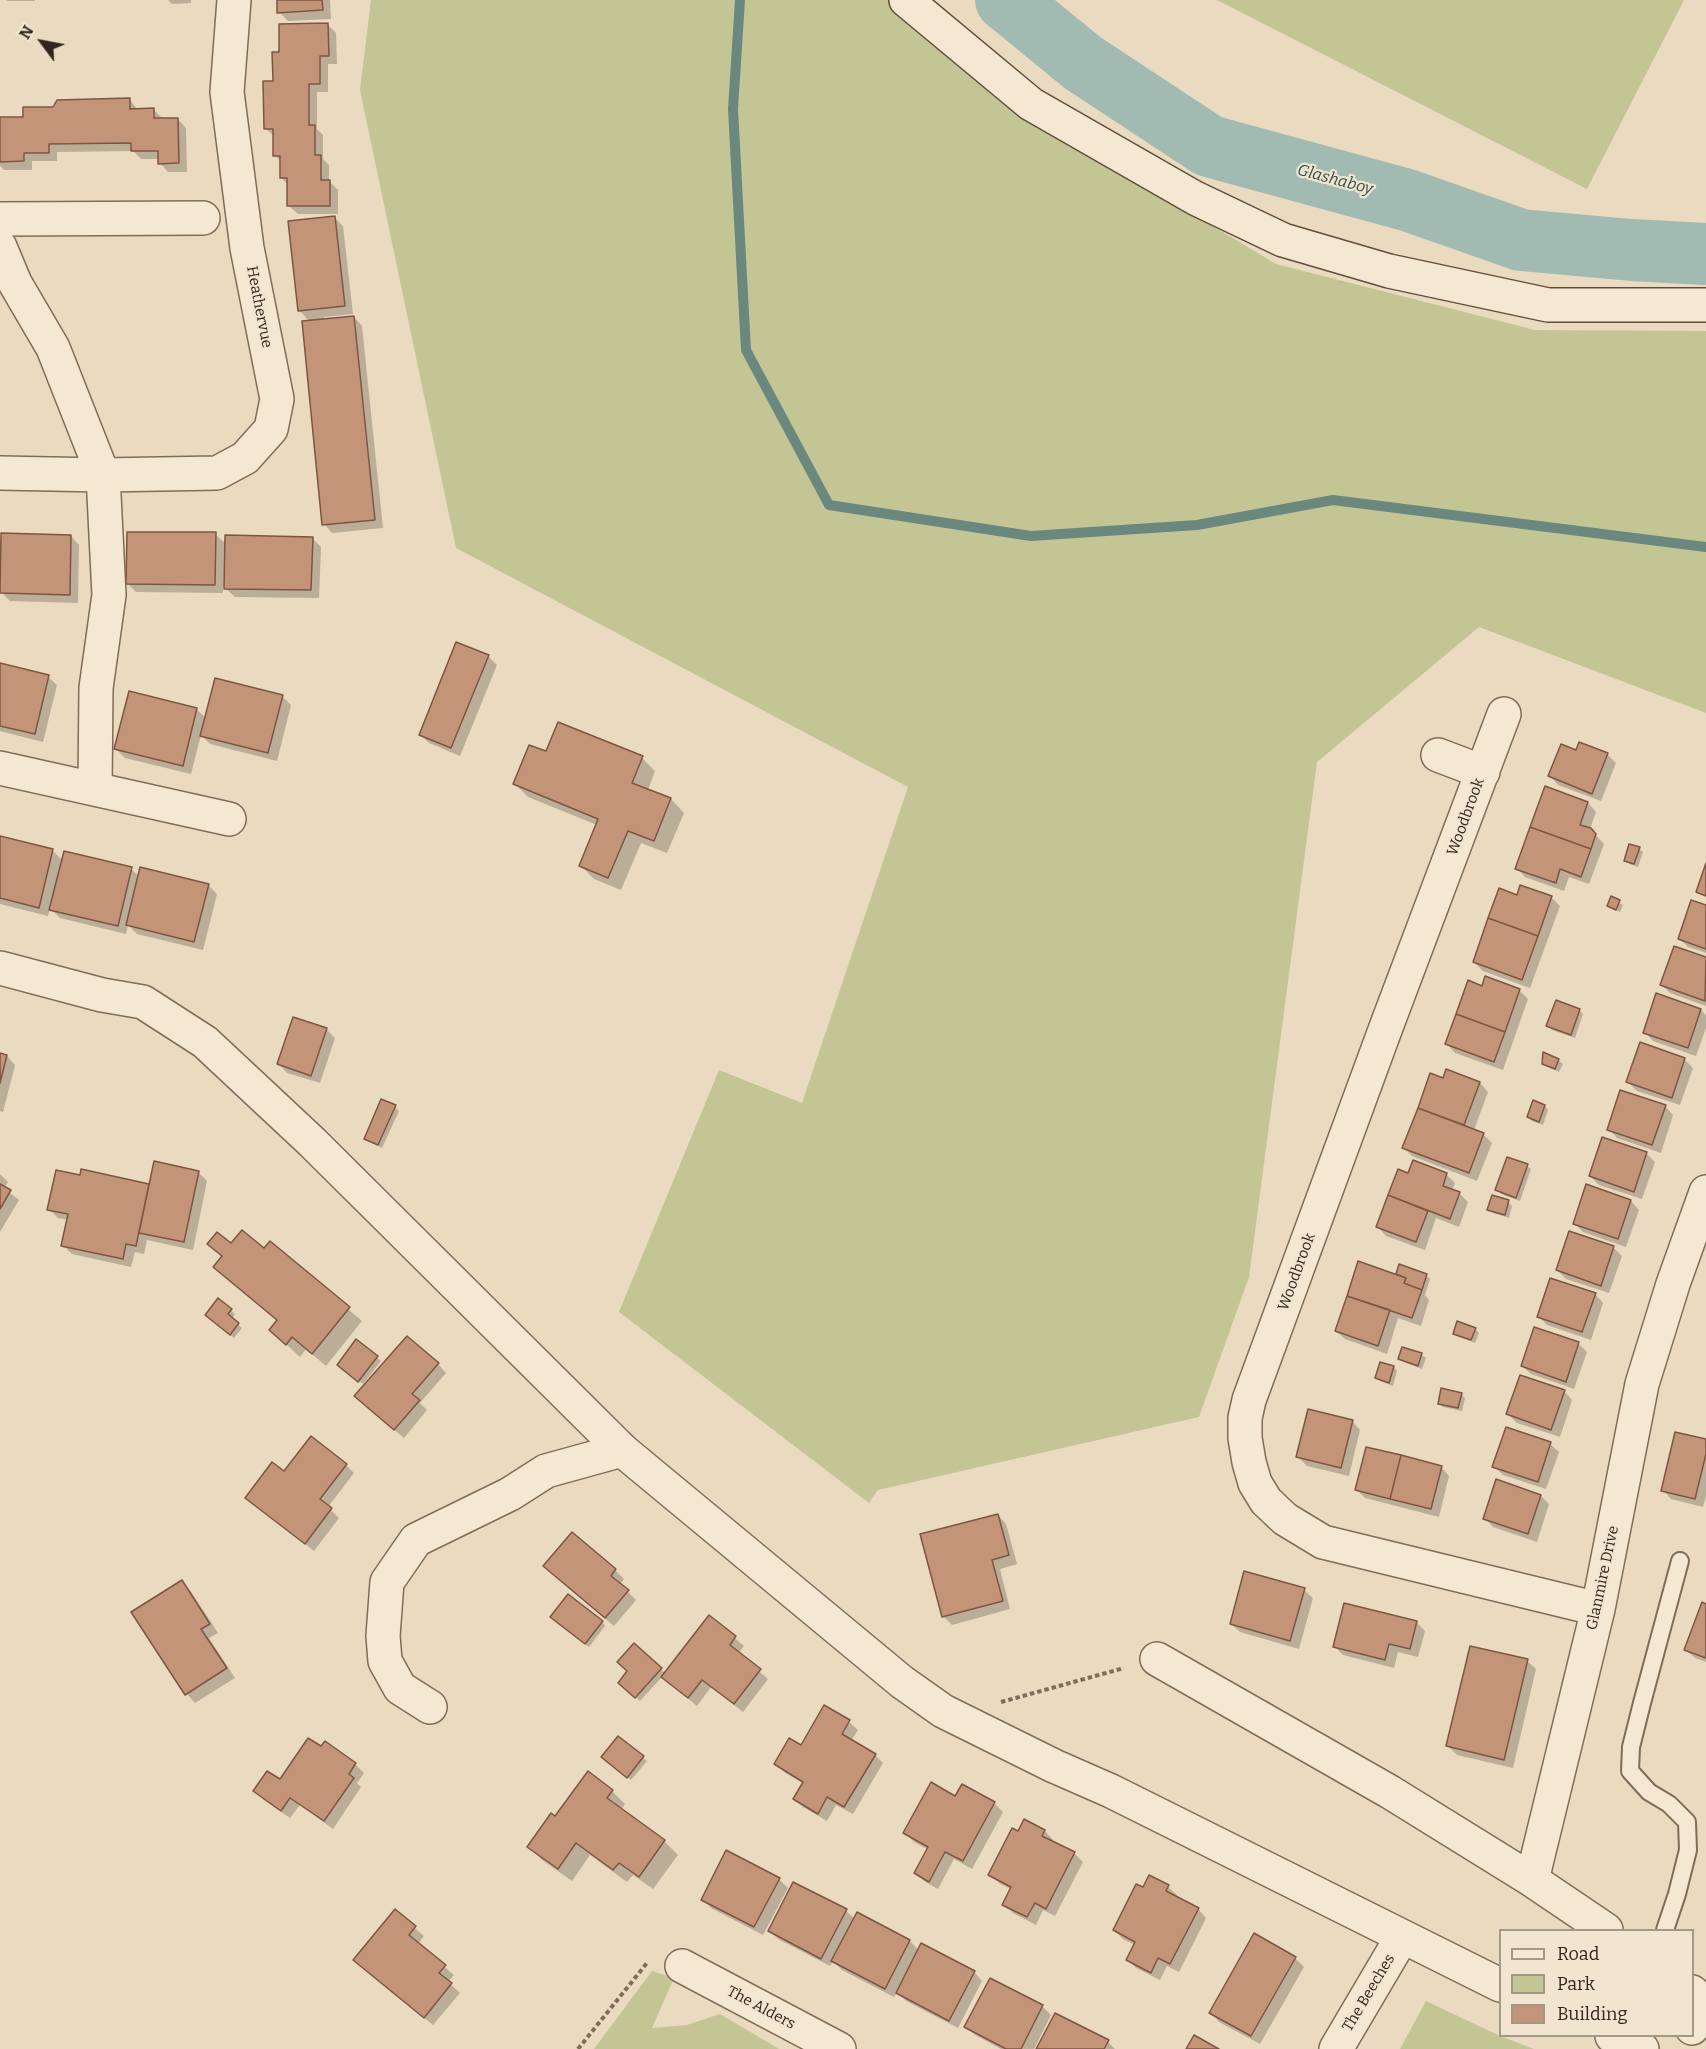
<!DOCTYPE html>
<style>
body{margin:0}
#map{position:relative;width:1706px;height:2049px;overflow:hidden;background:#e9dac0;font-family:Bitter,serif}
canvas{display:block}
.legend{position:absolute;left:1499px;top:1929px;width:195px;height:108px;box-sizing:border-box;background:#f1e5cf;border:2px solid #a49888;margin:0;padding:8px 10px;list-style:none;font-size:18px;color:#31251d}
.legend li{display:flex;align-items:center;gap:12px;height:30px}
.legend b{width:30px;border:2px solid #a49888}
.north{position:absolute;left:12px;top:12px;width:60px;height:60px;-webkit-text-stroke:4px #f1e5cf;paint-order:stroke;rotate:302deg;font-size:16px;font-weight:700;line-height:24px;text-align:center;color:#31251d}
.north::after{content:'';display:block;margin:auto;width:21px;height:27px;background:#31251d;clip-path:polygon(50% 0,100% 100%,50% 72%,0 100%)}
</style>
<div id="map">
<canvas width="1706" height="2049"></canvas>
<ul class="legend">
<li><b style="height:8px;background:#f5e8d2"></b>Road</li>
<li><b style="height:16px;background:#c3c595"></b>Park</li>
<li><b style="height:16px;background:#c49479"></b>Building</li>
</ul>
<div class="north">N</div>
</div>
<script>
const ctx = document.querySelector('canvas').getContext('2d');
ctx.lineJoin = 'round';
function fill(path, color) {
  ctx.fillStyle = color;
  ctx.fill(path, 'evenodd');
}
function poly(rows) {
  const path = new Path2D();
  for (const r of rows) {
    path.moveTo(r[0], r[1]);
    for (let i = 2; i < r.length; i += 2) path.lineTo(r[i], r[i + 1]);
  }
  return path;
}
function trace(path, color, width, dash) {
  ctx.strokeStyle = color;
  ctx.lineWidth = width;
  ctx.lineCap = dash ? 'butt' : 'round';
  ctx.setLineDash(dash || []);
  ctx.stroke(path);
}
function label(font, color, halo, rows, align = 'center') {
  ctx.font = font + ' Bitter,serif';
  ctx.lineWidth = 4.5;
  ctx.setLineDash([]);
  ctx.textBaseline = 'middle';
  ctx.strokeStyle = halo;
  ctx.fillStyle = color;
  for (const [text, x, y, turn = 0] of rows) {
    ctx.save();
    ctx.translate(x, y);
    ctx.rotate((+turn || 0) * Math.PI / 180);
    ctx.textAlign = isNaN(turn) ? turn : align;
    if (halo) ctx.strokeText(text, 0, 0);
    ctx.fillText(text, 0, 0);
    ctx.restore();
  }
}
const green = poly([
 [371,0,900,0,1028,115,1276,264,1535,330,1706,331,1706,713,1479,627,1317,762,1249,1277,1199,1417,878,1490,869,1503,619,1312,719,1070,802,1103,908,787,456,548,360,90],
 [1217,0,1684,0,1587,189],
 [652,1971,674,1978,652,2028,687,2025,720,2014,779,2049,594,2049],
 [1426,2001,1500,2036,1534,2049,1400,2049]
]);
const shadow = poly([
 [6,0,35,0,35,1,8,1],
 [168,0,191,0,191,3,172,4],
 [278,0,330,0,331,19,288,21,279,12],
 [327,24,336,33,337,64,328,64,328,92,317,92,317,129,323,135,323,159,329,165,329,181,338,190,338,214,298,214,289,206,289,185,281,178,281,162,275,155,275,137,265,128,281,53],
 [130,100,138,110,154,110,163,119,178,119,186,128,187,172,168,172,160,163,160,159,141,159,133,151,57,152,57,161,32,161,32,170,4,170,0,166,0,118,24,118,54,109],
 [335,218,343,226,353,314,324,317,324,320,354,317,362,326,383,528,332,533,324,524,310,322,299,310],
 [215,534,227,545,312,538,321,547,319,598,235,597,223,586,223,593,136,592,128,584],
 [71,536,79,545,78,603,10,601,1,592],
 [488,656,497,665,460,756,429,743,420,734],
 [0,665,48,677,57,685,43,742,0,731],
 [282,696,291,705,277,761,210,744,201,735,191,774,125,758,116,749,196,709,206,718],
 [1577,752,1607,754,1616,763,1601,801,1558,785,1550,776],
 [547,753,642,758,655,771,648,790,671,799,684,813,667,853,641,843,621,890,594,879,581,866,597,825,528,797,515,784],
 [1588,803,1596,812,1590,829,1604,844,1589,884,1569,877,1564,891,1525,877,1517,868],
 [0,838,53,851,63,861,131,869,140,877,208,885,217,894,203,950,137,934,128,925,126,934,60,918,50,908,48,916,0,904],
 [1639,849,1643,852,1638,867,1630,864,1626,860],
 [1518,897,1551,897,1560,906,1530,988,1483,971,1474,962],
 [1611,898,1623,905,1620,912,1608,906],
 [1706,906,1706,953,1688,947,1680,939],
 [1674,948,1706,959,1706,1006,1670,993,1662,985],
 [1483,988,1519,990,1528,999,1503,1070,1455,1053,1447,1044],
 [1579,1010,1583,1014,1575,1038,1552,1030,1548,1026],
 [1701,1010,1706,1015,1706,1028,1696,1056,1653,1041,1645,1032],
 [326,1029,335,1038,320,1083,287,1073,279,1064],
 [0,1054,7,1056,15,1065,3,1112,0,1111],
 [1544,1055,1559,1061,1563,1064,1559,1072,1548,1067,1544,1063],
 [1684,1059,1693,1068,1680,1105,1637,1091,1628,1082],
 [1431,1075,1444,1080,1480,1083,1488,1092,1474,1130,1483,1134,1492,1143,1477,1181,1412,1156,1404,1148],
 [1545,1106,1548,1110,1543,1125,1532,1121,1528,1117],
 [1665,1106,1673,1115,1661,1153,1617,1138,1609,1129],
 [395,1107,399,1111,382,1148,370,1142,366,1138],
 [1603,1139,1647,1154,1655,1162,1642,1199,1599,1185,1590,1176],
 [1527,1166,1531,1169,1520,1201,1501,1194,1497,1190],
 [82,1171,151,1185,198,1172,207,1181,193,1250,147,1240,144,1254,135,1252,131,1267,72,1254,63,1245,68,1220,58,1218,49,1209,81,1176],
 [1399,1171,1409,1175,1446,1174,1455,1183,1452,1191,1459,1193,1468,1202,1459,1227,1436,1218,1425,1250,1386,1236,1378,1227],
 [0,1174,8,1182,4,1188,19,1200,0,1232],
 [1631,1201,1639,1210,1626,1247,1583,1232,1574,1223],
 [1508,1202,1512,1206,1509,1218,1493,1213,1489,1209],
 [1570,1233,1614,1248,1622,1256,1609,1293,1566,1279,1557,1270],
 [270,1243,362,1321,326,1366,306,1349,300,1357,271,1330,278,1322,215,1267,222,1257,209,1244,264,1250],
 [1400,1266,1426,1275,1430,1279,1425,1295,1429,1300,1421,1326,1398,1318,1387,1354,1345,1339,1336,1331,1397,1276],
 [1595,1294,1603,1303,1591,1340,1547,1325,1538,1316],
 [218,1300,235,1314,232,1319,242,1328,234,1338,211,1319],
 [1475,1329,1479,1333,1475,1343,1459,1337,1455,1333],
 [357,1341,381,1361,363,1384,343,1369],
 [1578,1343,1587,1352,1574,1389,1531,1374,1522,1366],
 [1403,1348,1422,1355,1426,1358,1422,1369,1404,1362,1400,1359],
 [438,1364,446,1373,420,1403,427,1410,404,1438,365,1405],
 [1394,1367,1397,1371,1393,1386,1380,1381,1376,1377],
 [1564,1391,1572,1400,1560,1437,1517,1423,1508,1414],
 [1461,1394,1465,1398,1462,1411,1443,1407,1439,1403],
 [1352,1421,1360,1430,1349,1476,1307,1466,1298,1457],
 [1706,1441,1706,1496,1703,1507,1671,1499,1663,1490],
 [1550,1444,1559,1452,1546,1489,1503,1475,1494,1466],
 [346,1465,354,1473,328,1507,339,1518,314,1551,247,1498,285,1473],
 [1441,1467,1449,1476,1439,1517,1365,1498,1356,1489],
 [1541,1496,1549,1504,1537,1542,1493,1527,1485,1518],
 [998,1515,1006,1524,1017,1564,1000,1569,1010,1609,952,1625,943,1616],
 [615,1570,624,1579,620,1584,636,1600,614,1626,554,1575],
 [181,1582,190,1590,218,1633,209,1638,235,1678,195,1703,187,1694,134,1613],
 [1304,1590,1313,1598,1299,1649,1240,1632,1231,1624],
 [1706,1605,1706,1662,1695,1658,1686,1650],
 [709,1617,744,1646,738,1654,768,1679,743,1712,711,1687,697,1706,662,1677,640,1701,620,1683,629,1671,634,1645,666,1674],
 [556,1621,602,1622,605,1626,589,1647],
 [1416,1622,1425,1631,1418,1657,1398,1652,1394,1668,1343,1655,1334,1646],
 [1527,1661,1536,1669,1513,1768,1457,1755,1448,1746],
 [849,1722,858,1730,851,1741,875,1755,883,1763,853,1814,836,1805,827,1821,803,1807,795,1799,804,1784,784,1772,776,1764,801,1747],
 [619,1738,647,1761,631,1780,607,1760],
 [355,1764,364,1773,357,1783,361,1787,333,1829,300,1805,290,1818,264,1800,255,1791,280,1782],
 [612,1791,625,1804,621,1810,664,1841,678,1855,653,1889,633,1875,627,1882,590,1855,572,1881,542,1860,529,1847,556,1818],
 [956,1798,994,1803,1003,1812,972,1869,954,1859,938,1889,924,1881,915,1873,929,1850,914,1842,905,1833],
 [1025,1821,1045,1831,1053,1840,1052,1842,1074,1853,1083,1862,1055,1916,1043,1910,1036,1925,1013,1913,1004,1904,1012,1890,999,1883,990,1874],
 [1149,1877,1168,1887,1177,1895,1176,1898,1198,1909,1206,1918,1179,1972,1167,1966,1160,1980,1136,1968,1128,1960,1135,1945,1123,1939,1114,1930],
 [779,1879,788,1888,763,1935,711,1908,703,1899],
 [395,1911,424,1936,418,1944,454,1975,448,1982,460,1993,433,2025,364,1969],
 [846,1911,855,1919,857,1914,910,1941,919,1951,974,1972,982,1981,958,2028,906,2001,897,1992,894,1997,842,1970,833,1961,830,1966,778,1939,770,1931],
 [1295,1958,1304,1967,1260,2044,1219,2022,1211,2013],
 [990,1980,1043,2007,1051,2015,1034,2049,1001,2049,975,2035,966,2027],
 [1108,2042,1115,2049,1038,2049]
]);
const stream = poly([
 [740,0,733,109,746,350,829,505,1031,536,1197,525,1333,500,1706,547]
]);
const river = poly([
 [1006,0,1083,63,1209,146,1407,200,1521,240,1631,250,1706,254]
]);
const building = poly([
 [277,0,322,0,323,10,277,13,277,0],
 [328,23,329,56,320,56,320,84,309,84,309,125,315,125,315,155,321,155,321,180,330,180,330,206,287,206,287,178,280,178,280,156,273,156,273,129,264,129,263,81,273,81,272,52,279,52,279,24,328,23],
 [130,98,130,109,154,108,154,118,178,118,179,163,158,164,158,151,131,151,131,143,49,144,49,153,24,153,24,161,0,162,0,117,23,117,23,107,53,107,57,100,130,98],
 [335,216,345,306,298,311,288,221,335,216],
 [354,316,375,520,322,525,302,321,354,316],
 [127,532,216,532,215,585,126,584,127,532],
 [1,533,71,535,70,595,0,593,1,533],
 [225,535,313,537,311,590,224,589,225,535],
 [456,642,489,655,451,748,419,735,456,642],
 [0,663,49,675,35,734,0,726,0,663],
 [215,678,283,695,268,753,200,736,215,678],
 [129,691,197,708,183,766,114,749,129,691],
 [558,722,643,756,632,783,671,798,654,841,628,831,608,878,579,866,598,819,513,784,529,745,546,751,558,722],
 [1579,742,1608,753,1592,794,1548,776,1561,744,1576,750,1579,742],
 [1545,786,1588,802,1580,825,1591,828,1596,834,1591,849,1530,827,1545,786],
 [1530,827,1591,849,1581,877,1560,869,1556,883,1515,869,1530,827],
 [0,836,53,849,39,908,0,898,0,836],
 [1629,844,1640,847,1634,864,1624,861,1629,844],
 [64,851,132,867,118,926,49,910,64,851],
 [1706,863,1706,896,1696,892,1706,863],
 [140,867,209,884,194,942,126,925,140,867],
 [1520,885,1552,896,1538,936,1488,918,1499,888,1517,895,1520,885],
 [1611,896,1620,900,1616,910,1607,906,1611,896],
 [1691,900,1706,905,1706,949,1678,939,1691,900],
 [1488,918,1538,936,1522,980,1473,962,1488,918],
 [1674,946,1706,957,1705,1001,1660,985,1674,946],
 [1485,976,1520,989,1505,1032,1456,1014,1468,980,1482,986,1485,976],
 [1656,993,1701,1009,1688,1048,1643,1033,1656,993],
 [1556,1000,1580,1009,1571,1035,1546,1026,1556,1000],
 [1456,1014,1505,1032,1494,1062,1445,1044,1456,1014],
 [293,1017,327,1028,311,1076,277,1064,293,1017],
 [1640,1042,1685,1058,1672,1098,1626,1082,1640,1042],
 [1543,1052,1559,1059,1555,1069,1542,1064,1543,1052],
 [0,1053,7,1055,0,1083,0,1053],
 [1446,1069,1480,1082,1464,1125,1418,1108,1430,1073,1443,1078,1446,1069],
 [1620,1090,1666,1105,1652,1145,1607,1130,1620,1090],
 [381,1099,396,1105,378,1145,364,1139,381,1099],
 [1533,1100,1545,1105,1539,1122,1527,1117,1533,1100],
 [1418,1108,1484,1133,1469,1173,1402,1148,1418,1108],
 [1602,1137,1647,1152,1634,1192,1589,1176,1602,1137],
 [1507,1157,1528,1164,1516,1198,1495,1190,1507,1157],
 [1413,1160,1447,1173,1443,1186,1460,1192,1450,1219,1388,1195,1398,1169,1408,1173,1413,1160],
 [154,1161,199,1171,184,1242,139,1233,154,1161],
 [81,1169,149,1184,136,1246,126,1244,123,1259,61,1246,68,1214,47,1210,56,1170,80,1175,81,1169],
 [0,1184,11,1190,0,1209,0,1184],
 [1586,1184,1631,1200,1618,1239,1573,1224,1586,1184],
 [1388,1195,1428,1211,1416,1242,1376,1227,1388,1195],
 [1492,1195,1509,1200,1505,1215,1487,1210,1492,1195],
 [242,1230,264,1248,270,1241,350,1307,312,1354,292,1337,286,1345,269,1330,277,1320,213,1267,222,1256,207,1244,217,1232,231,1243,242,1230],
 [1569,1231,1614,1246,1601,1286,1556,1270,1569,1231],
 [1358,1261,1406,1278,1404,1283,1422,1290,1412,1318,1347,1296,1358,1261],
 [1399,1264,1427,1274,1422,1290,1404,1283,1406,1278,1396,1274,1399,1264],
 [1550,1278,1596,1293,1582,1332,1537,1317,1550,1278],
 [1347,1296,1390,1310,1378,1346,1335,1331,1347,1296],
 [218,1298,232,1309,228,1314,239,1323,230,1335,205,1315,218,1298],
 [1457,1321,1476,1328,1471,1340,1453,1334,1457,1321],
 [1534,1327,1579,1342,1566,1382,1521,1366,1534,1327],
 [407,1336,439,1363,412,1394,420,1400,394,1430,354,1396,407,1336],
 [356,1339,378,1356,358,1382,337,1365,356,1339],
 [1402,1347,1422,1353,1418,1366,1398,1359,1402,1347],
 [1380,1362,1394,1366,1389,1383,1375,1378,1380,1362],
 [1520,1375,1565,1390,1551,1430,1506,1414,1520,1375],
 [1441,1388,1462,1393,1458,1408,1438,1404,1441,1388],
 [1308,1409,1353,1420,1341,1468,1296,1457,1308,1409],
 [1506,1427,1551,1442,1538,1482,1492,1467,1506,1427],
 [1675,1432,1706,1439,1706,1454,1695,1499,1661,1491,1675,1432],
 [311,1436,347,1464,320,1499,332,1508,305,1544,245,1498,272,1462,284,1471,311,1436],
 [1366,1447,1401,1455,1390,1499,1355,1490,1366,1447],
 [1401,1455,1442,1466,1431,1509,1390,1499,1401,1455],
 [1496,1479,1541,1495,1528,1534,1483,1519,1496,1479],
 [998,1514,1009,1555,992,1560,1003,1601,942,1617,920,1534,998,1514],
 [572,1532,616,1569,611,1576,629,1590,605,1618,543,1566,572,1532],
 [1244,1571,1305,1588,1290,1641,1230,1624,1244,1571],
 [182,1580,210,1624,201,1629,227,1668,185,1695,131,1612,182,1580],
 [568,1594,603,1621,585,1644,550,1617,568,1594],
 [1702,1602,1706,1604,1706,1658,1684,1650,1702,1602],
 [1344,1603,1417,1621,1410,1649,1389,1644,1385,1660,1333,1647,1344,1603],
 [709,1615,736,1636,730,1645,761,1669,734,1704,702,1680,688,1698,661,1677,709,1615],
 [634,1643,662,1668,635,1698,618,1683,627,1671,617,1662,634,1643],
 [1470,1646,1528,1659,1504,1760,1446,1746,1470,1646],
 [824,1705,850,1720,842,1734,876,1754,844,1807,827,1797,818,1814,793,1799,803,1782,774,1764,789,1738,801,1745,824,1705],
 [618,1736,644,1756,627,1778,601,1757,618,1736],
 [308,1738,321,1746,325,1741,356,1763,349,1774,354,1778,324,1821,290,1798,281,1811,253,1791,267,1771,280,1779,308,1738],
 [588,1771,613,1790,607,1798,665,1840,639,1877,619,1863,613,1870,576,1843,558,1869,527,1847,551,1813,555,1816,588,1771],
 [931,1782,955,1796,962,1784,995,1802,963,1861,945,1852,929,1882,914,1873,928,1847,903,1833,931,1782],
 [1024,1819,1045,1830,1042,1836,1075,1852,1046,1909,1035,1903,1027,1917,1002,1905,1011,1887,988,1875,1012,1828,1018,1831,1024,1819],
 [726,1850,780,1878,754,1927,701,1900,726,1850],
 [1149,1875,1169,1885,1166,1891,1199,1908,1170,1964,1158,1958,1151,1973,1126,1960,1135,1942,1113,1930,1136,1884,1143,1887,1149,1875],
 [793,1882,847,1909,821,1959,768,1931,793,1882],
 [395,1909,416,1926,409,1935,446,1965,439,1973,452,1983,424,2018,353,1960,395,1909],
 [857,1912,910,1940,885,1989,831,1961,857,1912],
 [1254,1933,1296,1957,1251,2036,1209,2013,1254,1933],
 [921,1943,975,1971,949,2021,896,1993,921,1943],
 [990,1978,1043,2005,1021,2049,1006,2049,964,2027,990,1978],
 [1055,2013,1109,2040,1104,2049,1036,2049,1055,2013],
 [1194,2035,1219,2049,1186,2049,1194,2035]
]);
const path = poly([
 [1001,1702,1124,1668],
 [578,2049,647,1963]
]);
const service = poly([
 [1665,1930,1677,1894,1688,1850,1687,1822,1669,1804,1649,1792,1630,1771,1631,1747,1642,1703,1680,1561]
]);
const minor = poly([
 [0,219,203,218],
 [0,247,15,283,53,348,103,475,109,595,96,688,95,789],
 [0,473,103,475,217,473,245,458,271,429,277,399,247,248,227,92,234,0],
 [1504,714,1385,1030,1249,1400,1245,1418,1245,1438,1249,1462,1255,1483,1266,1501,1285,1519,1323,1542,1598,1609],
 [1438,755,1483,772],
 [0,768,229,819],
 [1157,1659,1390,1792,1532,1880],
 [430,1707,400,1688,385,1661,383,1636,387,1582,416,1540,510,1494,546,1471,622,1450],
 [1606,1930,1532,1880,1598,1609,1642,1384,1673,1284,1706,1192],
 [682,1966,839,2049],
 [1692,1992,1702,2002,1692,2028],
 [1336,2049,1402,1937]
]);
const tertiary = poly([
 [0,968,102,995,143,1002,205,1042,312,1142,622,1450,902,1682,943,1711,1054,1766,1111,1791,1500,1985],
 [1612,2036,1642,2049]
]);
const secondary = poly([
 [906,0,1031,104,1195,198,1283,240,1389,271,1548,305,1706,305]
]);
const streetNames = [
 ["Heathervue",259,307,79],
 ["Woodbrook",1466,817,-70],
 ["Woodbrook",1297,1272,-70],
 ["Glanmire Drive",1603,1578,-78],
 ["The Beeches",1369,1993,-59],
 ["The Alders",761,2008,28]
];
const waterNames = [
 ["Glashaboy",1335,180,15]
];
fill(green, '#c3c595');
fill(shadow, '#0003');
trace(stream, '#6b887f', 10);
trace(river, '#a2bbb2', 62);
fill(building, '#c49479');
trace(building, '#7d5642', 1.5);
trace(service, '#806c5a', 20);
trace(minor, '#806c5a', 36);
trace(tertiary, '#806c5a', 36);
trace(secondary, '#624d3d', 36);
trace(path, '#806c5a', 4, [4.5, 3]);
trace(service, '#f5e8d2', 16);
trace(minor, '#f5e8d2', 33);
trace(tertiary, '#f5e8d2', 33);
trace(secondary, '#f5e8d2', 33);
label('15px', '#31251d', '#f1e5cf', streetNames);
label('italic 16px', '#2d504b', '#f1e5cf', waterNames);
</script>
